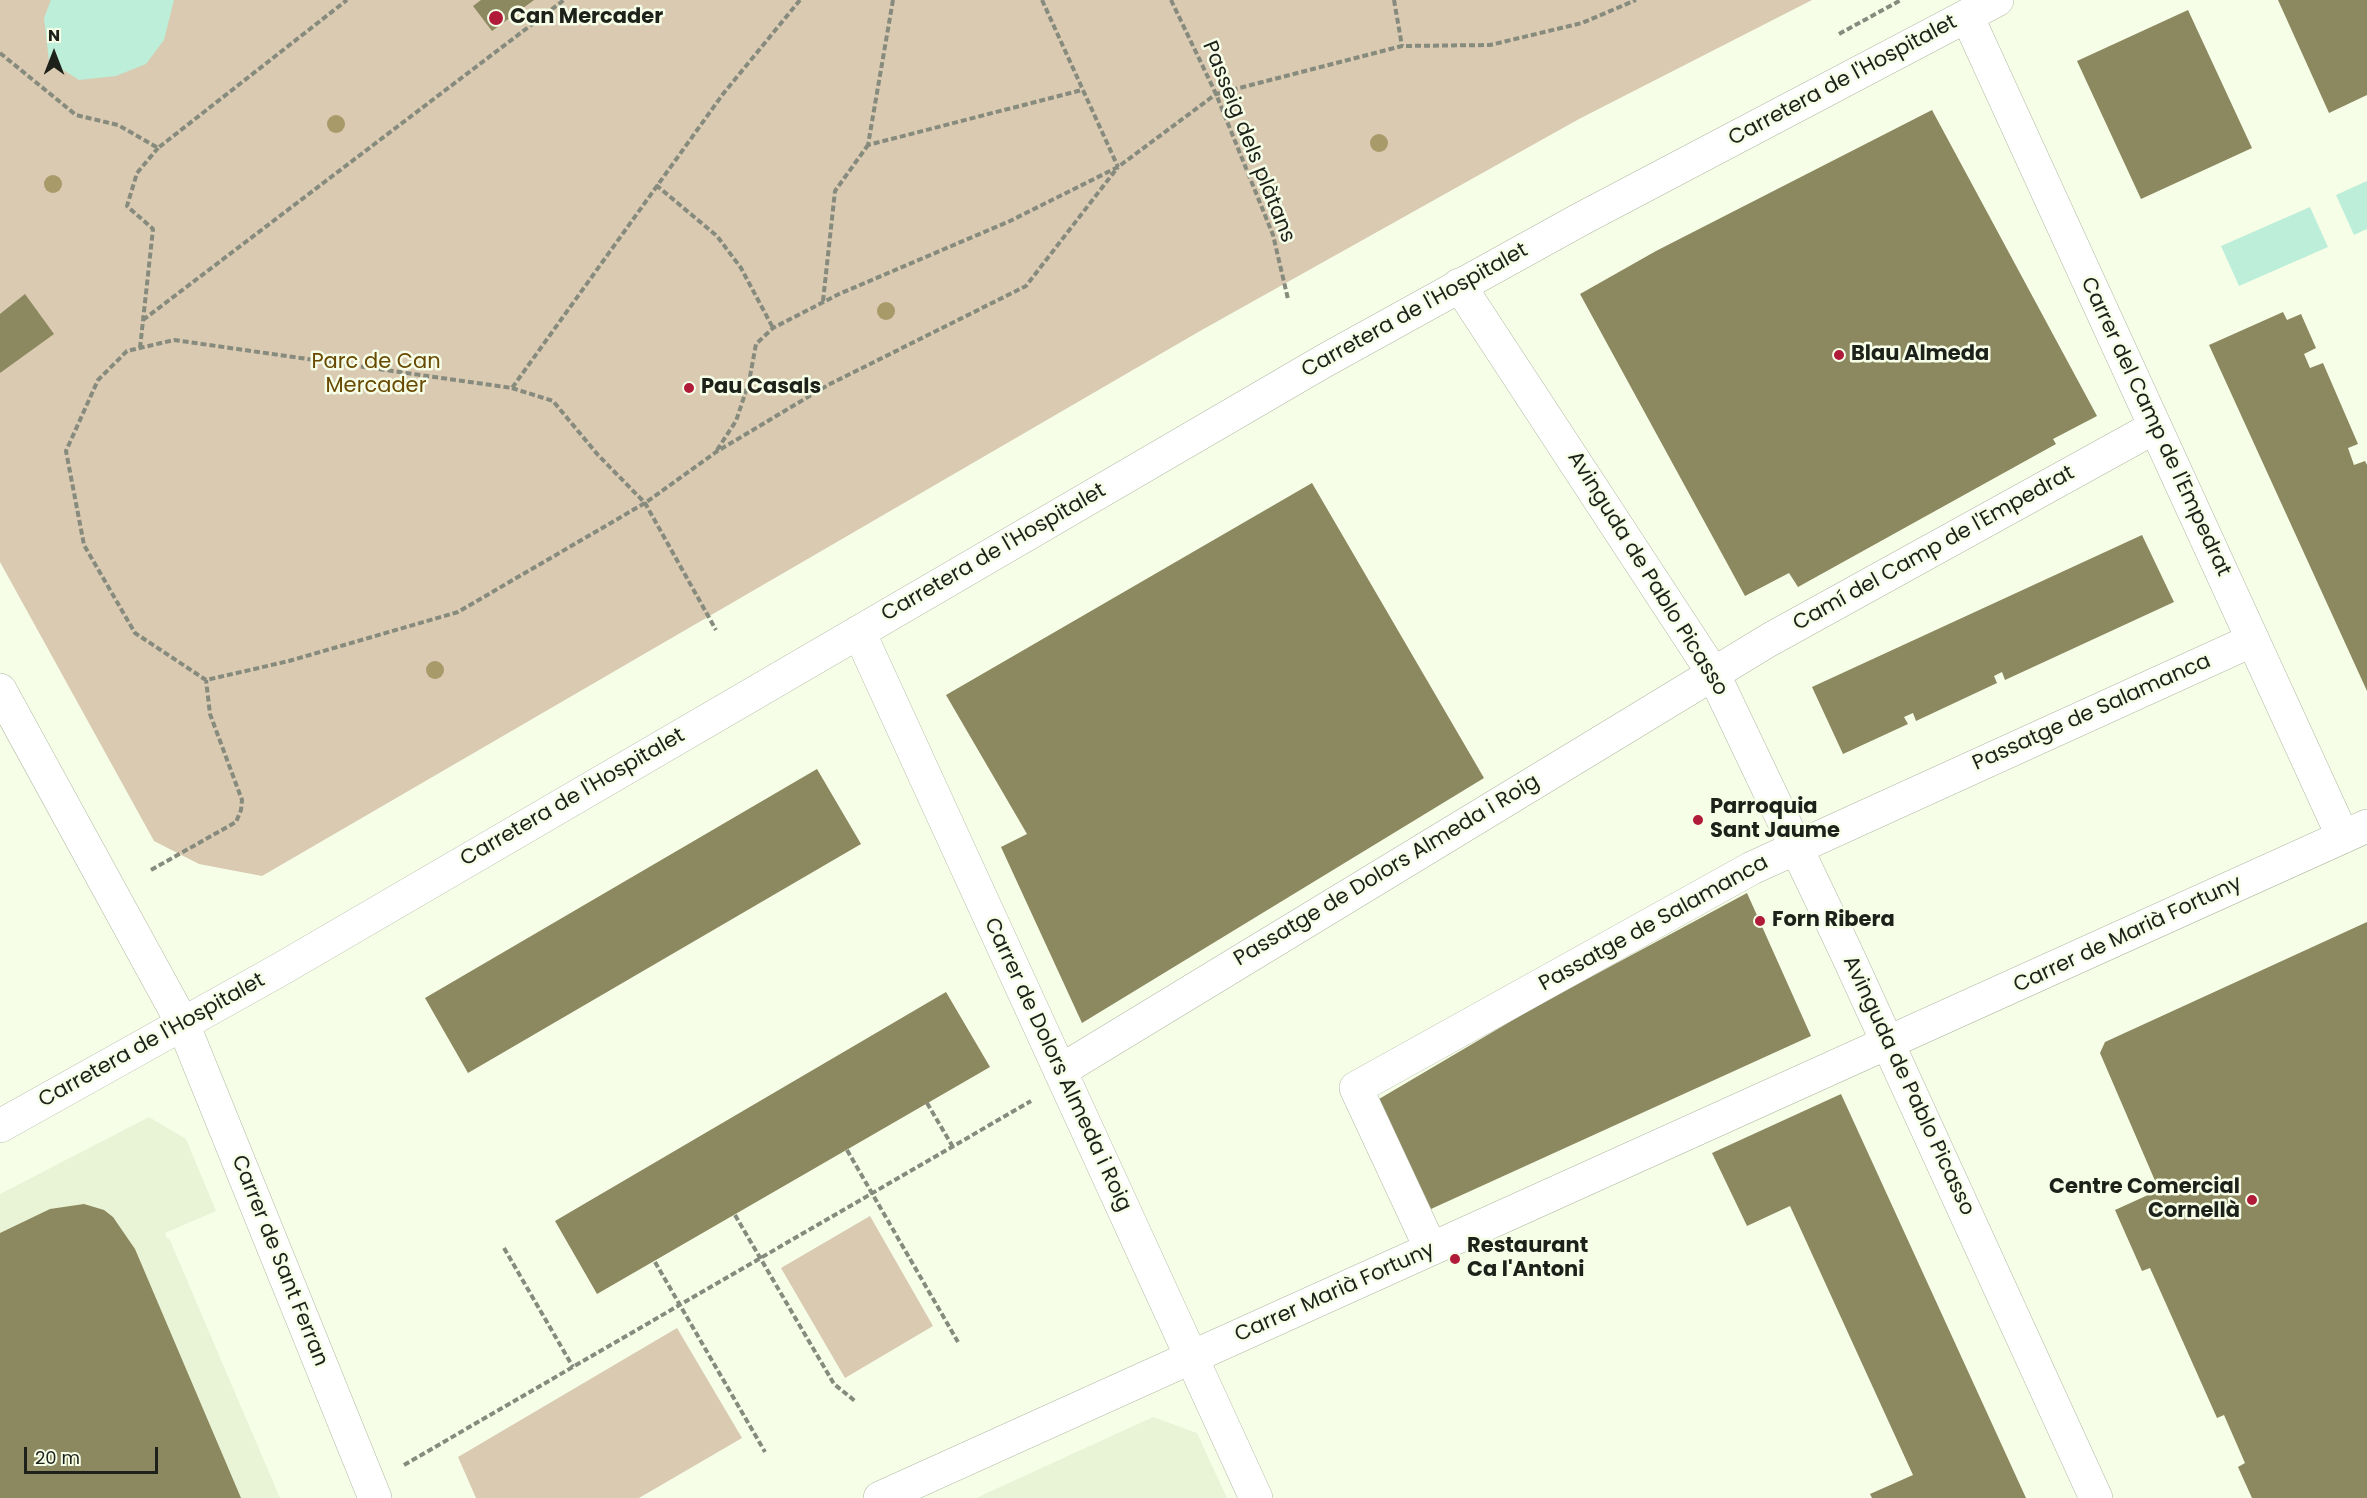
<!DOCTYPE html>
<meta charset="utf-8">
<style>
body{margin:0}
#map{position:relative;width:2367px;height:1498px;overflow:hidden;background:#f6fee8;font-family:Poppins,sans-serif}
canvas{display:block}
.north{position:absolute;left:24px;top:24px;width:60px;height:60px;-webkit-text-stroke:4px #f6fee8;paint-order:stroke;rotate:0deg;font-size:16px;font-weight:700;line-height:24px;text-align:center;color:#1e2119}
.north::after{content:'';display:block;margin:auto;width:21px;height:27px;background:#1e2119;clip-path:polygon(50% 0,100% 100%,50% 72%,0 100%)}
.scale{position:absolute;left:24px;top:1447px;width:134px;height:27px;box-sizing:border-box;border:3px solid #1e2119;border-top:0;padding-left:8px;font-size:18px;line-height:21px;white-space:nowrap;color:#1e2119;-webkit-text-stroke:4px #f6fee8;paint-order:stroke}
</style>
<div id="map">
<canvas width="2367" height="1498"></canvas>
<div class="north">N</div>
<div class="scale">20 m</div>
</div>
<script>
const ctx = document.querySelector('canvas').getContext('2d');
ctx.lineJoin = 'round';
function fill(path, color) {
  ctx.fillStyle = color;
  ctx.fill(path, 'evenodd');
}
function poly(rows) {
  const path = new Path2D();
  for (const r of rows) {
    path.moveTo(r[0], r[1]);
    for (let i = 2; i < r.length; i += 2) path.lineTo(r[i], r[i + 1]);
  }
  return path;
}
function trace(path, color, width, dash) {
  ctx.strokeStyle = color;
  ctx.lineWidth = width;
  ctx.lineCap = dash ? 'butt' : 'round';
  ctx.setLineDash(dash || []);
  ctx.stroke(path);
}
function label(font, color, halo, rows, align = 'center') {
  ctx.font = font + ' Poppins,sans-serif';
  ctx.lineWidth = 5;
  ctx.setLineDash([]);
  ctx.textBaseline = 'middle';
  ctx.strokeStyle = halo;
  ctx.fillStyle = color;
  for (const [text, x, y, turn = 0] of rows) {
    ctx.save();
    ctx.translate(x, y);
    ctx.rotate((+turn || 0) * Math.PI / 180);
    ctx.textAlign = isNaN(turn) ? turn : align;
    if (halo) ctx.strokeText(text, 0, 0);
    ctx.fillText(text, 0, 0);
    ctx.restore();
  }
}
const built = poly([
 [149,1117,186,1139,216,1211,165,1233,167,1239,169,1238,280,1498,0,1498,0,1194],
 [1153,1417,1197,1433,1227,1498,976,1498]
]);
const green = poly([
 [0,0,1812,0,1579,119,1200,331,262,876,199,864,154,841,0,562],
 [870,1216,933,1326,845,1378,781,1268],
 [677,1328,742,1438,639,1498,476,1498,458,1457]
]);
const water = poly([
 [51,0,174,0,164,40,146,64,116,76,79,80,49,61,44,18],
 [2367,181,2367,229,2354,235,2336,195],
 [2310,207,2328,247,2239,286,2221,246]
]);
const building = poly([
 [481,0,534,0,492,31,473,6],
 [2278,0,2367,0,2367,95,2329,113],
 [2188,10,2252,148,2141,199,2077,61],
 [1932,110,2097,416,2053,439,2056,444,1798,587,1789,573,1745,596,1580,294,1656,251],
 [25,294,54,334,0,373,0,314],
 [2283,312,2287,320,2301,314,2316,348,2304,354,2310,368,2323,363,2358,444,2348,448,2354,465,2365,461,2367,465,2367,691,2209,345],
 [1312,483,1484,778,1082,1023,1001,847,1027,834,946,695],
 [2142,535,2174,602,2005,680,2002,672,1994,676,1997,683,1916,721,1913,713,1904,717,1908,724,1843,754,1812,687],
 [817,769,861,844,468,1073,425,998],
 [1747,893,1811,1036,1431,1209,1379,1099,1535,1007],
 [2367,922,2367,1498,2252,1498,2238,1467,2245,1463,2224,1415,2217,1418,2150,1268,2142,1271,2115,1210,2159,1190,2100,1053,2105,1042],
 [946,992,990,1067,597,1294,555,1221],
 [1841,1094,2026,1498,1872,1498,1870,1494,1913,1475,1790,1206,1747,1226,1712,1153],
 [84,1204,104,1210,113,1217,135,1249,241,1498,0,1498,0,1233,50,1209]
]);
const path = poly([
 [800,0,723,94,512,388,174,340,127,351,98,380,66,451,84,545,135,633,206,680,289,661,458,612,645,503,716,452,828,385,1026,286,1118,167],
 [893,0,868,145,1082,90],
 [1042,0,1118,167],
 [1171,0,1216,94,1273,235,1288,299],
 [1394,0,1402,46],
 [1839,34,1901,0],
 [0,53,76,115,118,125,158,148,347,0],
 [656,185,717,236,741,268,773,328],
 [823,301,835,191,868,145],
 [143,320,564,0],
 [140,348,153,229,127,206,137,173,158,148],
 [512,388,553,401,598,455,645,503,716,630],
 [717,450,736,421,749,382,756,344,773,328,839,294,1010,221,1118,167,1216,94,1402,46,1490,45,1582,23,1636,0],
 [151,870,236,822,241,810,242,800,210,714,206,680],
 [927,1103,953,1147],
 [847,1150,958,1342],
 [735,1215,834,1384,855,1401],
 [504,1248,573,1367],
 [655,1262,765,1452],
 [404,1465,1031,1101]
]);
const minor = poly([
 [1967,16,2343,837],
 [1459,285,1713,673,1847,954,2096,1498],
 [859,632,1256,1498],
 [0,690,183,1024,375,1498],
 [1060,1071,1769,640,2155,427],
 [1431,1249,1356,1088,1752,868,2253,640],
 [880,1498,2367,826]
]);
const secondary = poly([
 [0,1126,281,969,1324,361,1581,219,1997,0]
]);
const trees = [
 [336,124],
 [1379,143],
 [53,184],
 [886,311],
 [435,670]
];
const markers = [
 [496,18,8,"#af1b39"],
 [1839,355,6,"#af1b39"],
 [689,388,6,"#af1b39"],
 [1698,820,6,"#af1b39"],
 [1760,921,6,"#af1b39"],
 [2252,1200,6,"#af1b39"],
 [1455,1259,6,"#af1b39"]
];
const poiNames = [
 ["Can Mercader",510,18],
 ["Blau Almeda",1851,355],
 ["Pau Casals",701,388],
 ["Parroquia",1710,808],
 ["Sant Jaume",1710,832],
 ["Forn Ribera",1772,921],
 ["Centre Comercial",2240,1188,"right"],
 ["Cornellà",2240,1212,"right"],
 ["Restaurant",1467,1247],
 ["Ca l'Antoni",1467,1271]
];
const streetNames = [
 ["Carretera de l'Hospitalet",1843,81,-28],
 ["Passeig dels plàtans",1248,142,68],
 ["Carretera de l'Hospitalet",1415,311,-29],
 ["Carrer del Camp de l'Empedrat",2155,427,65],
 ["Camí del Camp de l'Empedrat",1934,549,-29],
 ["Carretera de l'Hospitalet",994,553,-30],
 ["Avinguda de Pablo Picasso",1647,574,58],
 ["Passatge de Salamanca",2092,713,-24],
 ["Carretera de l'Hospitalet",573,798,-30],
 ["Passatge de Dolors Almeda i Roig",1387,871,-31],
 ["Passatge de Salamanca",1654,924,-29],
 ["Carrer de Marià Fortuny",2128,935,-25],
 ["Carretera de l'Hospitalet",152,1041,-29],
 ["Carrer de Dolors Almeda i Roig",1057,1065,65],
 ["Avinguda de Pablo Picasso",1908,1086,65],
 ["Carrer de Sant Ferran",279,1261,68],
 ["Carrer Marià Fortuny",1335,1293,-24]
];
const parkNames = [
 ["Parc de Can",376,363],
 ["Mercader",376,387]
];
fill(built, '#e9f4d6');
fill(green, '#d9cab1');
fill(water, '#bdeed9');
fill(building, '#8c885f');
trace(minor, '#b0b8a3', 34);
trace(secondary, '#b0b8a3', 34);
trace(path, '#868b7d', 4, [6, 3]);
trace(minor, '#fff', 33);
trace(secondary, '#fff', 33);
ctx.fillStyle = '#a89a69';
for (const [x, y] of trees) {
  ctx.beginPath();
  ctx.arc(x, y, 9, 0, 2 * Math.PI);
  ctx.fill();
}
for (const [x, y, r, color] of markers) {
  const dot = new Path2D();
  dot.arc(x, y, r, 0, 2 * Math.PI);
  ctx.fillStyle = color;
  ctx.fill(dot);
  trace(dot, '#f6fee8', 2);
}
label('bold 21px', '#1e2119', '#f6fee8', poiNames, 'left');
label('21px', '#1e2119', '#f6fee8', streetNames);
label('21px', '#684901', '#f6fee8', parkNames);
</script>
